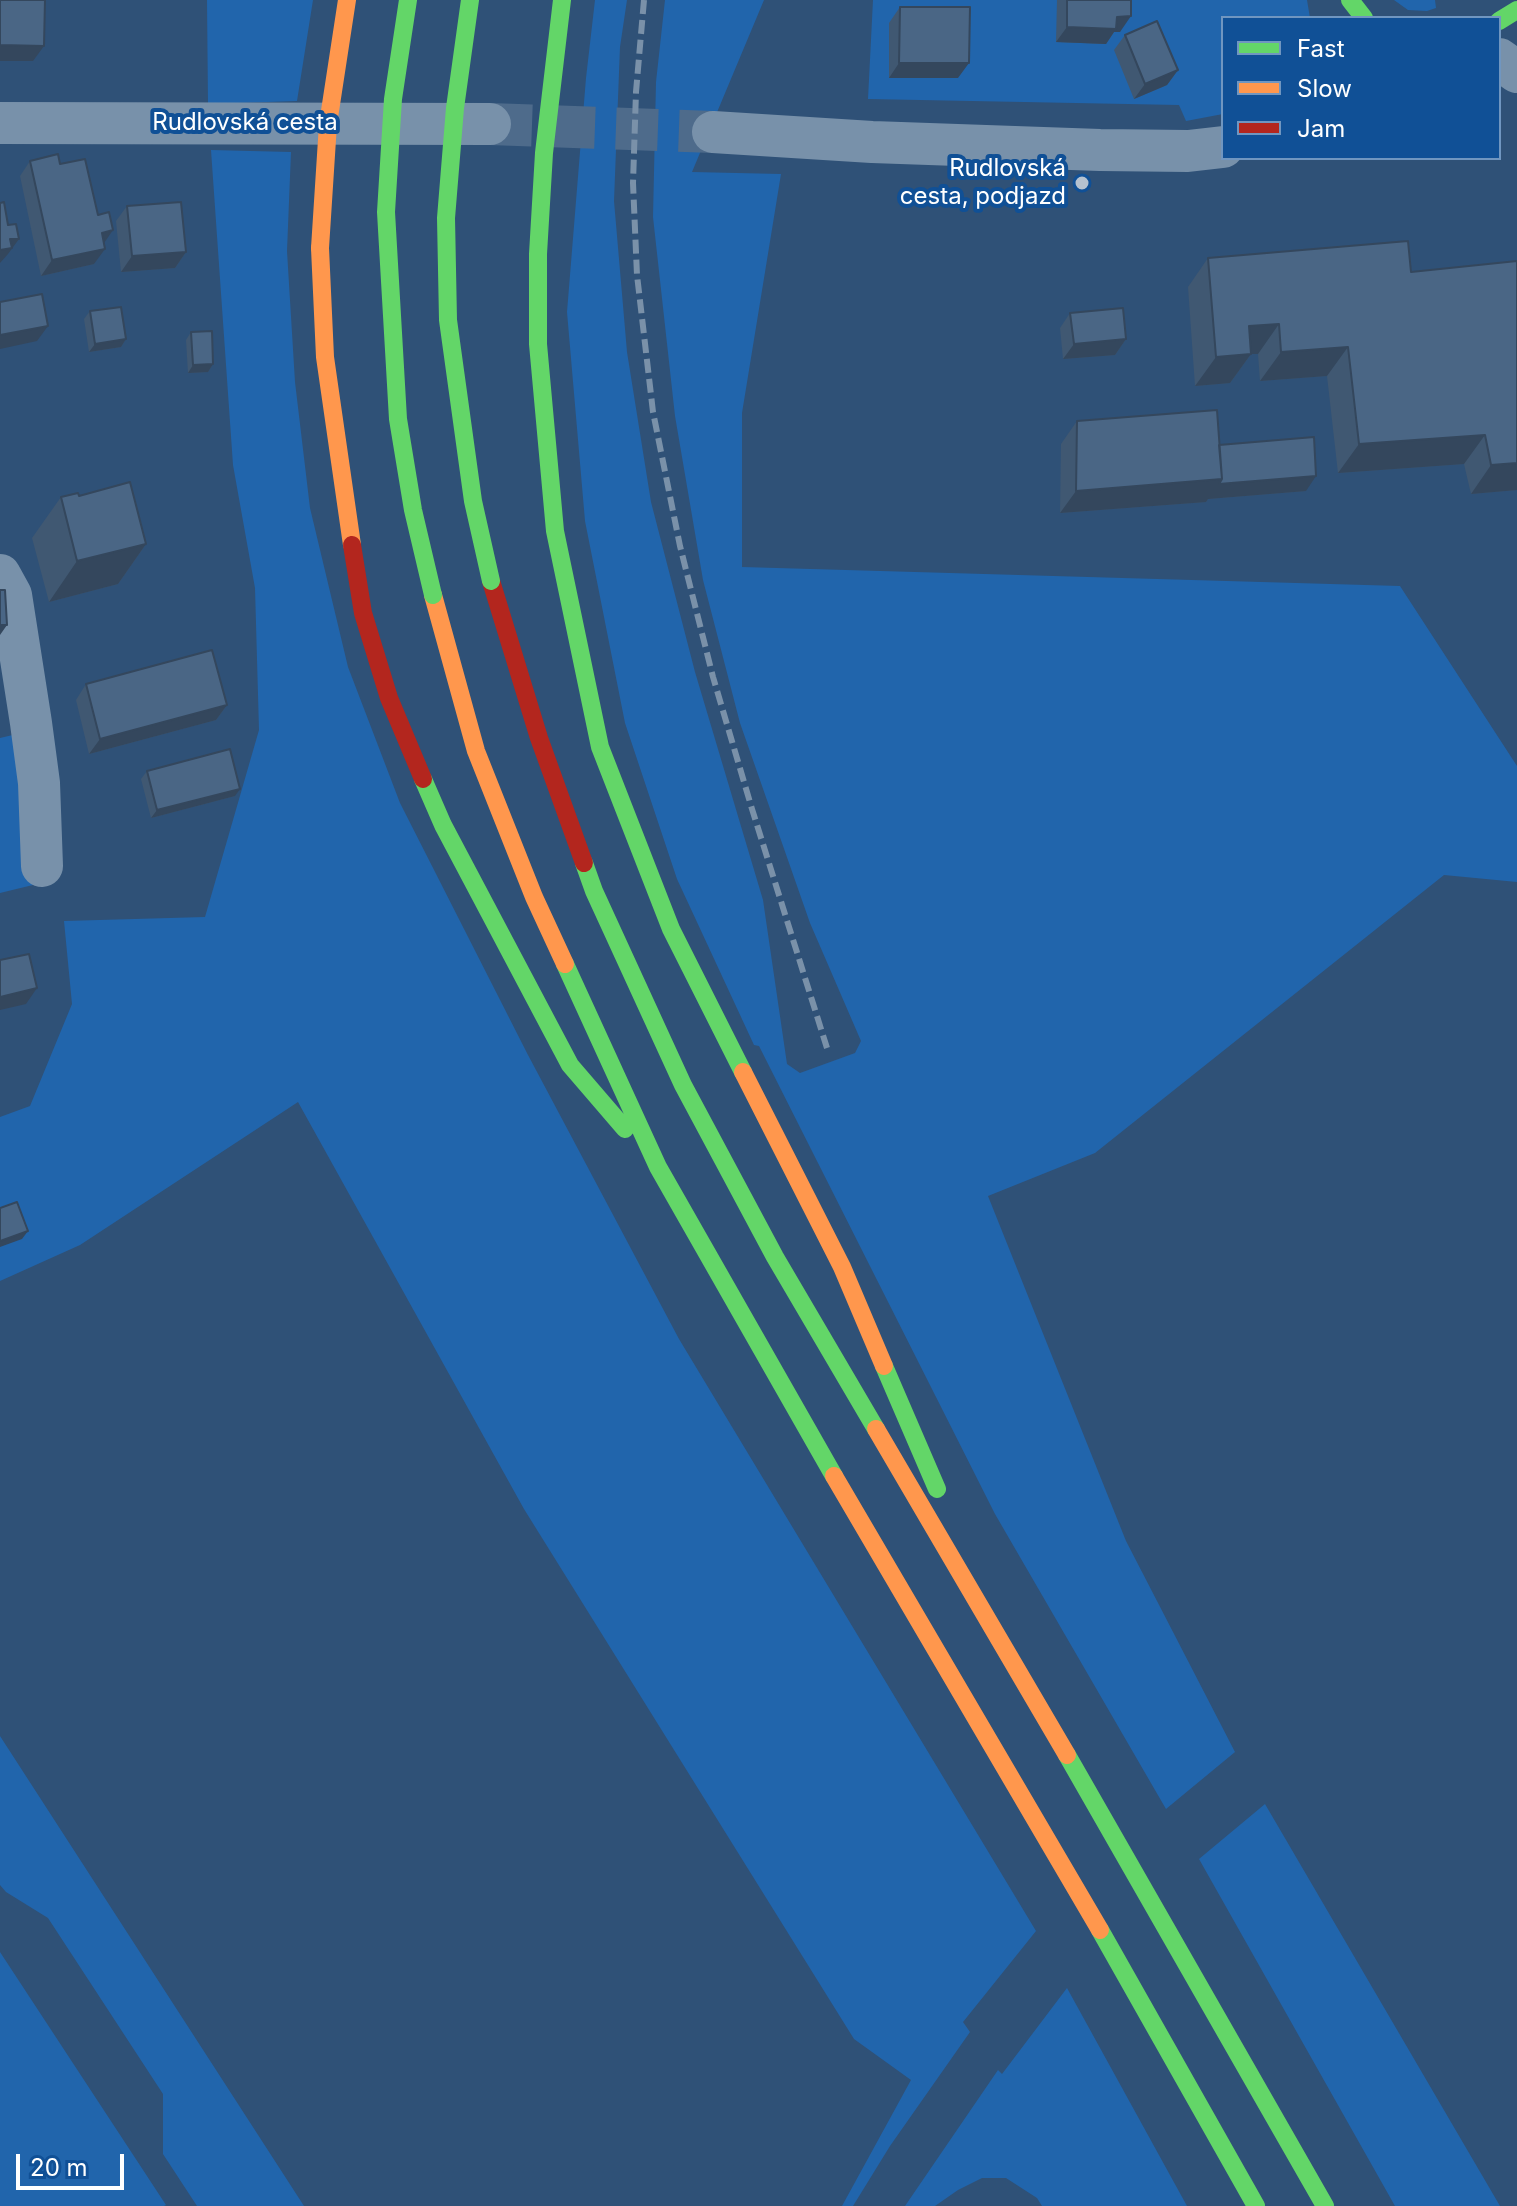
<!DOCTYPE html>
<meta charset="utf-8">
<style>
body{margin:0}
#map{position:relative;width:1517px;height:2206px;overflow:hidden;background:#2f5177;font-family:Inter,sans-serif}
canvas{display:block}
.legend{position:absolute;left:1221px;top:16px;width:280px;height:144px;box-sizing:border-box;background:#105096;border:2px solid #7096c0;margin:0;padding:10px 14px;list-style:none;font-size:24px;color:#fff}
.legend li{display:flex;align-items:center;gap:16px;height:40px}
.legend b{width:40px;border:2px solid #7096c0}
.scale{position:absolute;left:16px;top:2154px;width:108px;height:36px;box-sizing:border-box;border:4px solid #fff;border-top:0;padding-left:10px;font-size:24px;line-height:28px;white-space:nowrap;color:#fff;-webkit-text-stroke:6px #105096;paint-order:stroke}
</style>
<div id="map">
<canvas width="1517" height="2206"></canvas>
<ul class="legend">
<li><b style="height:10px;background:#63d668"></b>Fast</li>
<li><b style="height:10px;background:#ff974d"></b>Slow</li>
<li><b style="height:10px;background:#b3261e"></b>Jam</li>
</ul>
<div class="scale">20 m</div>
</div>
<script>
const ctx = document.querySelector('canvas').getContext('2d');
ctx.lineJoin = 'round';
function fill(path, color) {
  ctx.fillStyle = color;
  ctx.fill(path, 'evenodd');
}
function poly(rows) {
  const path = new Path2D();
  for (const r of rows) {
    path.moveTo(r[0], r[1]);
    for (let i = 2; i < r.length; i += 2) path.lineTo(r[i], r[i + 1]);
  }
  return path;
}
function trace(path, color, width, dash) {
  ctx.strokeStyle = color;
  ctx.lineWidth = width;
  ctx.lineCap = dash ? 'butt' : 'round';
  ctx.setLineDash(dash || []);
  ctx.stroke(path);
}
function label(font, color, halo, rows, align = 'center') {
  ctx.font = font + ' Inter,sans-serif';
  ctx.lineWidth = 8;
  ctx.setLineDash([]);
  ctx.textBaseline = 'middle';
  ctx.strokeStyle = halo;
  ctx.fillStyle = color;
  for (const [text, x, y, turn = 0] of rows) {
    ctx.save();
    ctx.translate(x, y);
    ctx.rotate((+turn || 0) * Math.PI / 180);
    ctx.textAlign = isNaN(turn) ? turn : align;
    if (halo) ctx.strokeText(text, 0, 0);
    ctx.fillText(text, 0, 0);
    ctx.restore();
  }
}
const green = poly([
 [207,0,313,0,297,101,208,104],
 [595,0,627,0,620,47,614,201,627,352,651,502,695,672,763,900,787,1064,800,1073,855,1053,861,1041,810,923,740,723,703,580,675,416,653,217,656,82,665,0,764,0,692,172,781,174,742,413,742,567,1400,586,1517,766,1517,882,1444,875,1095,1153,988,1196,1126,1541,1235,1752,1166,1809,995,1514,759,1046,754,1045,677,879,625,723,585,521,567,312,586,78],
 [873,0,1307,0,1310,18,1223,18,1223,114,1186,121,1179,105,868,99],
 [1394,0,1435,0,1436,8,1427,11,1408,10],
 [211,150,291,152,287,251,295,382,310,508,348,667,400,803,528,1055,679,1339,1036,1931,963,2022,970,2032,890,2146,853,2206,842,2206,911,2080,854,2039,524,1509,298,1102,80,1245,0,1281,0,1117,30,1106,72,1004,64,921,205,917,259,730,255,588,233,465],
 [17,734,37,884,0,893,0,738],
 [0,1736,304,2206,197,2206,163,2154,163,2094,48,1918,6,1892,0,1885],
 [1265,1804,1500,2206,1395,2206,1199,1859],
 [0,1952,166,2205,164,2206,0,2206],
 [1067,1988,1187,2206,1042,2206,1037,2198,1006,2178,982,2178,958,2190,935,2206,905,2206,998,2070,1002,2074]
]);
const streetTunnel = poly([
 [490,124,713,132]
]);
const street = poly([
 [1499,59,1517,72],
 [0,123,490,124],
 [713,132,872,142,1100,150,1188,151,1223,147],
 [0,575,11,595,31,723,39,783,42,866]
]);
const fast = poly([
 [562,0,544,153,538,254,538,344,555,531,600,747,671,929,743,1072],
 [1350,0,1364,18],
 [1499,21,1517,10],
 [423,779,443,825,570,1065,625,1129],
 [584,863,594,891,683,1085,775,1257,876,1429],
 [565,964,658,1167,834,1476],
 [884,1366,937,1489],
 [1067,1755,1325,2206],
 [1100,1930,1256,2206]
]);
const slow = poly([
 [320,248,325,357,352,545],
 [433,595,476,751,534,897,565,964],
 [743,1072,842,1267,884,1366],
 [876,1429,1067,1755],
 [834,1476,1100,1930]
]);
const jam = poly([
 [352,545,363,613,389,698,423,779],
 [491,581,539,738,584,863]
]);
const rail = poly([
 [644,0,636,92,633,183,637,275,653,412,680,546,713,677,752,809,827,1048]
]);
const fastBridge = poly([
 [408,0,393,99,386,212,398,419,413,510,433,595],
 [470,0,455,108,446,218,448,320,473,501,491,581]
]);
const slowBridge = poly([
 [320,248,328,124,347,0]
]);
const wall = poly([
 [1057,0,1131,0,1120,32,1114,32,1106,44,1056,42],
 [900,7,958,78,889,78,889,23],
 [1125,35,1178,70,1167,85,1134,99,1114,50],
 [30,161,104,243,94,264,41,276,20,176],
 [127,206,186,252,175,268,121,272,116,221],
 [1208,258,1411,272,1517,490,1471,494,1464,464,1338,473,1327,376,1260,381,1258,354,1251,354,1230,383,1195,386,1188,287],
 [90,311,126,339,121,347,89,352,84,319],
 [1070,313,1126,339,1115,355,1063,359,1060,328],
 [191,332,213,364,208,372,188,373,186,340],
 [1077,421,1219,445,1306,491,1208,499,1206,502,1060,513,1061,444],
 [79,496,146,544,118,584,49,602,32,538,61,497],
 [86,684,227,705,216,720,89,754,76,700],
 [147,771,235,796,151,818,141,779]
]);
const shadedWall = poly([
 [1131,16,1120,32,1114,32,1106,44,1056,42,1067,27,1117,17],
 [0,45,44,46,33,61,0,61],
 [899,63,969,63,958,78,889,78],
 [1178,70,1167,85,1134,99,1145,84],
 [113,230,102,246,102,233],
 [10,239,19,239,8,254,0,263,0,250],
 [105,249,94,264,41,276,52,260],
 [186,252,175,268,121,272,132,256],
 [1279,324,1258,354,1251,354,1230,383,1195,386,1216,357,1249,326],
 [48,326,37,341,0,349,0,335],
 [126,339,121,347,89,352,95,344],
 [1126,339,1115,355,1063,359,1074,344],
 [1348,347,1327,376,1260,381,1281,352],
 [213,364,208,372,188,373,193,365],
 [1485,435,1464,464,1338,473,1359,444],
 [1517,463,1517,490,1471,494,1491,465],
 [1316,476,1306,491,1208,499,1206,502,1060,513,1076,491,1222,479],
 [146,544,118,584,49,602,77,561],
 [0,625,7,625,0,635],
 [227,705,216,720,89,754,100,739],
 [240,789,235,796,151,818,157,810],
 [37,988,26,1004,0,1010,0,997],
 [28,1231,22,1239,0,1247,0,1241]
]);
const building = poly([
 [0,0,45,0,44,46,0,45,0,0],
 [1067,0,1131,0,1131,16,1117,17,1116,29,1067,27,1067,0],
 [900,7,970,7,969,63,899,63,900,7],
 [1157,21,1178,70,1145,84,1125,35,1157,21],
 [58,154,60,164,85,159,98,215,109,212,113,230,102,233,105,249,52,260,30,161,58,154],
 [4,202,8,225,16,224,19,239,10,239,12,248,0,250,0,203,4,202],
 [181,202,186,252,132,256,127,206,181,202],
 [1408,241,1411,272,1517,261,1517,463,1491,465,1485,435,1359,444,1348,347,1281,352,1279,324,1249,326,1251,354,1216,357,1208,258,1408,241],
 [42,294,48,326,0,335,0,302,42,294],
 [121,307,126,339,95,344,90,311,121,307],
 [1123,308,1126,339,1074,344,1070,313,1123,308],
 [212,331,213,364,193,365,191,332,212,331],
 [1217,410,1222,479,1076,491,1077,421,1217,410],
 [1314,437,1316,476,1219,484,1222,479,1219,445,1314,437],
 [130,482,146,544,77,561,61,497,78,493,79,496,130,482],
 [0,590,5,590,7,625,0,625,0,590],
 [212,650,227,705,100,739,86,684,212,650],
 [230,749,240,789,157,810,147,771,230,749],
 [29,954,37,988,0,997,0,960,29,954],
 [17,1202,28,1231,0,1241,0,1208,17,1202]
]);
const markers = [
 [1082,183,8,"#b6c2cf"]
];
const streetNames = [
 ["Rudlovská cesta",245,123]
];
const poiNames = [
 ["Rudlovská",1066,169],
 ["cesta, podjazd",1066,197]
];
fill(green, '#2165ac');
trace(streetTunnel, '#4e6b8b', 42, [42, 21]);
trace(street, '#7891aa', 42);
trace(fast, '#63d668', 18);
trace(slow, '#ff974d', 18);
trace(jam, '#b3261e', 18);
trace(rail, '#7a91a9', 6, [14, 6]);
trace(fastBridge, '#63d668', 18);
trace(slowBridge, '#ff974d', 18);
fill(wall, '#405872');
fill(shadedWall, '#34475d');
fill(building, '#4a6685');
trace(building, '#34475d', 2);
for (const [x, y, r, color] of markers) {
  const dot = new Path2D();
  dot.arc(x, y, r, 0, 2 * Math.PI);
  ctx.fillStyle = color;
  ctx.fill(dot);
  trace(dot, '#105096', 3);
}
label('24px', '#fff', '#105096', streetNames);
label('24px', '#fff', '#105096', poiNames, 'right');
</script>
